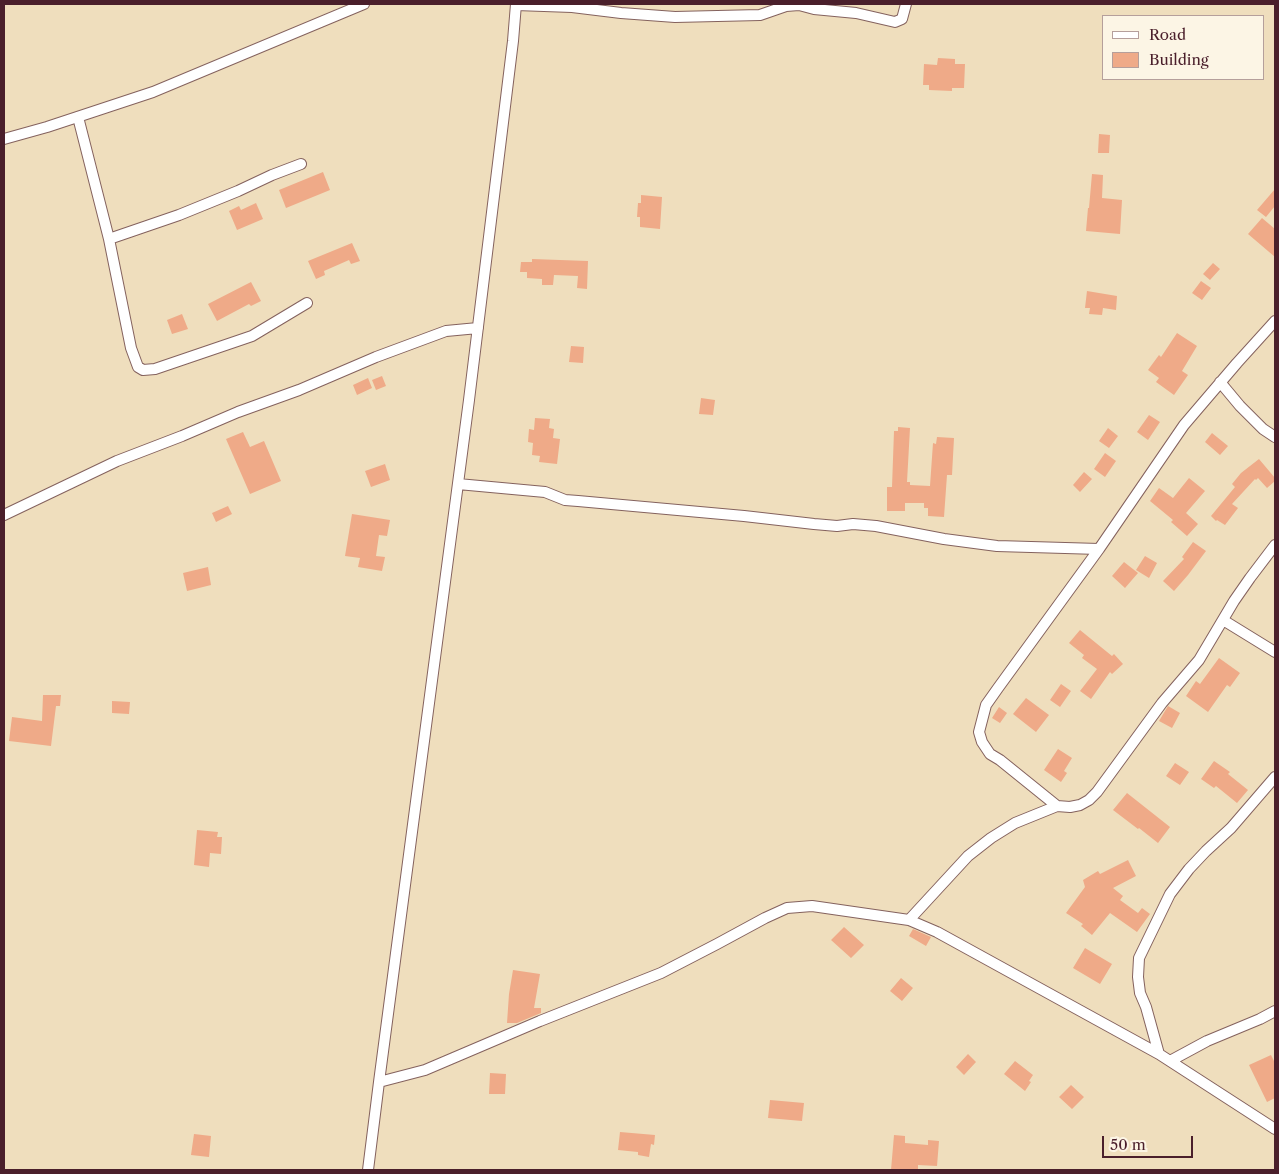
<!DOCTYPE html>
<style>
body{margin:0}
#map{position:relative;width:1279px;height:1174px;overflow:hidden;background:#efdebd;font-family:"Libre Caslon Text",serif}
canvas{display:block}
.frame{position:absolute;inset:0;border:5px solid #4a1f2b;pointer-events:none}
.legend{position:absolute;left:1102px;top:15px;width:162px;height:65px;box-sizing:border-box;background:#fcf5e5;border:1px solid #b59f9b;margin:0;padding:6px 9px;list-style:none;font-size:15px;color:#4a1f2b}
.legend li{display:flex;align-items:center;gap:10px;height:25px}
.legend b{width:25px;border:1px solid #b59f9b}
.scale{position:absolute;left:1102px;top:1136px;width:91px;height:22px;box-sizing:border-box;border:2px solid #4a1f2b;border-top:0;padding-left:6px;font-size:15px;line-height:18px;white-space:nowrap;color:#4a1f2b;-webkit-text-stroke:4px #fcf5e5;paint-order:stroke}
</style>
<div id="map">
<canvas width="1279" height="1174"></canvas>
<div class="frame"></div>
<ul class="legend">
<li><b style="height:6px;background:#fff"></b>Road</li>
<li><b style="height:14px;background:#efaa88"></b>Building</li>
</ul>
<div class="scale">50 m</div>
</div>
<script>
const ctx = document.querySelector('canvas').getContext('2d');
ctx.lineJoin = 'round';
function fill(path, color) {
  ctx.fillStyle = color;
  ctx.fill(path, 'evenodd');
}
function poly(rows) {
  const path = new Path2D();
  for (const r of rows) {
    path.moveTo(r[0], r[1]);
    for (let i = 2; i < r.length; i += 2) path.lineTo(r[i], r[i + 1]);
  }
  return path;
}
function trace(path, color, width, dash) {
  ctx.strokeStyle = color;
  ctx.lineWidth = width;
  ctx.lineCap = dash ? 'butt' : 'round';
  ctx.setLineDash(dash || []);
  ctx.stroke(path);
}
const building = poly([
 [938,58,955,59,955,64,965,64,964,88,952,88,952,91,929,90,929,85,923,85,924,64,937,65],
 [1099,134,1110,135,1109,153,1098,153],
 [323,172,330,190,286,208,279,190],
 [1092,174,1103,175,1102,198,1122,200,1120,234,1086,231,1088,208,1089,208],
 [1275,189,1275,206,1266,217,1257,210],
 [641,195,662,197,660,229,640,227,640,217,637,217,638,203,641,203],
 [256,203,263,219,237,230,229,211,239,206,241,210],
 [1262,218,1275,229,1275,257,1248,234],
 [352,243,360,261,351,264,349,260,324,271,325,275,316,279,308,261],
 [532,259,588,261,587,289,577,288,578,276,554,275,553,285,542,285,542,279,527,278,527,272,520,272,521,262,532,262],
 [1213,263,1220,269,1210,280,1203,274],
 [1201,281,1211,288,1202,300,1192,293],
 [251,282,261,301,251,306,249,304,217,321,208,304],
 [1087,291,1117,296,1116,310,1103,308,1102,315,1089,314,1090,308,1085,308],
 [182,314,188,329,172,334,167,320],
 [1177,333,1197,346,1182,371,1188,375,1174,395,1156,382,1159,378,1148,370,1159,355,1161,357],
 [571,346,584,347,583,363,569,362],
 [382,376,386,386,376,390,372,380],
 [368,378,372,388,357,395,353,385],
 [701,398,715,400,713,415,699,414],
 [1149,415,1160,422,1148,440,1137,432],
 [535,418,550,419,549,428,554,429,553,438,560,439,557,464,539,462,540,456,532,455,533,443,528,442,529,429,534,430],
 [898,427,910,428,907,482,910,482,910,485,930,486,933,443,936,444,937,437,954,438,952,475,947,475,944,517,928,516,928,508,924,508,924,503,905,503,905,511,887,511,887,487,892,487,894,431,898,431],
 [1108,428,1118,436,1109,448,1099,441],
 [243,432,250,447,264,441,281,481,250,494,226,439],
 [1212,433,1228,446,1220,455,1205,442],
 [1105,453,1116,461,1105,477,1094,469],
 [1259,459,1275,478,1275,481,1267,488,1258,478,1256,480,1255,479,1232,504,1238,508,1225,525,1217,520,1216,521,1211,516,1235,487,1232,484,1241,473],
 [385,464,390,480,371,487,365,471],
 [1084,472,1092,479,1080,492,1073,485],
 [1189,478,1205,491,1186,513,1198,524,1187,536,1171,522,1173,520,1150,501,1159,488,1173,498],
 [228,506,232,514,216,522,212,513],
 [352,514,390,520,387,536,379,535,376,556,385,557,382,571,358,567,360,558,345,556],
 [1193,542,1206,551,1188,575,1174,591,1163,581,1184,559,1182,557],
 [1145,556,1157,563,1149,578,1136,570],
 [1124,562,1138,573,1125,588,1112,576],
 [208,567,211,585,187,591,183,573],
 [1080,630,1112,656,1114,654,1123,664,1112,674,1110,672,1091,699,1080,691,1097,669,1082,658,1084,655,1069,643],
 [1219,658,1240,673,1230,687,1227,685,1208,712,1186,696,1196,681,1200,684],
 [1061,684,1071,691,1060,707,1050,700],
 [43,695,61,695,60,706,56,706,51,746,9,741,12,717,42,721],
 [1026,698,1049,715,1036,732,1013,714],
 [112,701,130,702,129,714,112,713],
 [1168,706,1180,713,1172,728,1159,721],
 [999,707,1007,713,1000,723,992,718],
 [1058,749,1072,758,1064,771,1067,773,1061,782,1044,770],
 [1214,761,1230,772,1228,774,1248,790,1237,803,1216,786,1214,788,1201,779],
 [1175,763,1189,772,1180,785,1166,776],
 [1127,793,1170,827,1158,843,1139,828,1138,829,1113,810],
 [197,830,218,832,217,837,222,837,221,854,210,853,209,867,194,865],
 [1128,860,1136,876,1113,888,1123,896,1120,900,1138,913,1142,908,1150,914,1137,932,1110,913,1092,935,1081,926,1083,924,1066,913,1085,887,1083,880,1098,871,1100,874],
 [844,927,864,945,851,958,831,940],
 [913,929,931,937,926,946,909,936],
 [1085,948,1112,964,1100,984,1073,968],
 [513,970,540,974,534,1008,541,1008,541,1013,517,1023,507,1023,509,994],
 [901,978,913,988,902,1001,890,991],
 [968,1054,976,1062,964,1075,956,1067],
 [1271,1055,1275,1063,1275,1098,1267,1102,1249,1065],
 [1015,1061,1033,1075,1029,1081,1031,1082,1025,1091,1004,1074],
 [490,1073,506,1074,505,1094,489,1094],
 [1071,1085,1084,1097,1072,1109,1059,1097],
 [770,1100,804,1103,802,1121,768,1118],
 [620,1132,655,1135,654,1145,651,1144,649,1157,638,1155,638,1152,618,1150],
 [194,1134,211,1136,209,1157,191,1155],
 [894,1135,905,1136,905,1143,928,1145,928,1140,939,1141,937,1166,918,1165,918,1170,891,1170]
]);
const street = poly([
 [516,5,572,7,621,13,675,17,760,15,786,6,799,5,814,9,856,13,895,22,902,19,906,4],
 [78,117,109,239,131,348,138,367,143,370,155,369,252,336,307,303],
 [4,139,47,127,153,92,364,4],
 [109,239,179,215,238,191,272,175,301,164],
 [1275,321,1237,363,1184,425,1099,549,998,688,986,705,979,732,982,742,990,754,1000,760,1057,806,1070,807,1080,805,1089,800,1097,792,1162,703,1199,660,1234,601,1250,578,1275,545],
 [1220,382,1240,406,1263,429,1275,437],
 [458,484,545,492,565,500,578,501,744,516,814,524,837,526,853,524,876,526,944,539,997,546,1099,549],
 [4,515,117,461,182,436,238,412,299,390,376,357,446,331,478,328],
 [1223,620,1275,652],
 [909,920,968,856,991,838,1015,823,1057,806],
 [1159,1054,1146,1007,1140,993,1138,977,1139,958,1170,894,1189,869,1206,851,1231,828,1275,777],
 [1170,1061,1207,1041,1260,1019,1275,1011],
 [379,1082,425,1070,540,1021,661,973,717,944,765,918,787,908,812,906,909,920,937,932,1159,1054,1275,1129],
 [368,1170,379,1082,469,400,513,41,516,4]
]);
fill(building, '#efaa88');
trace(street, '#84625e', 12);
trace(street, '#fff', 10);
</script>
